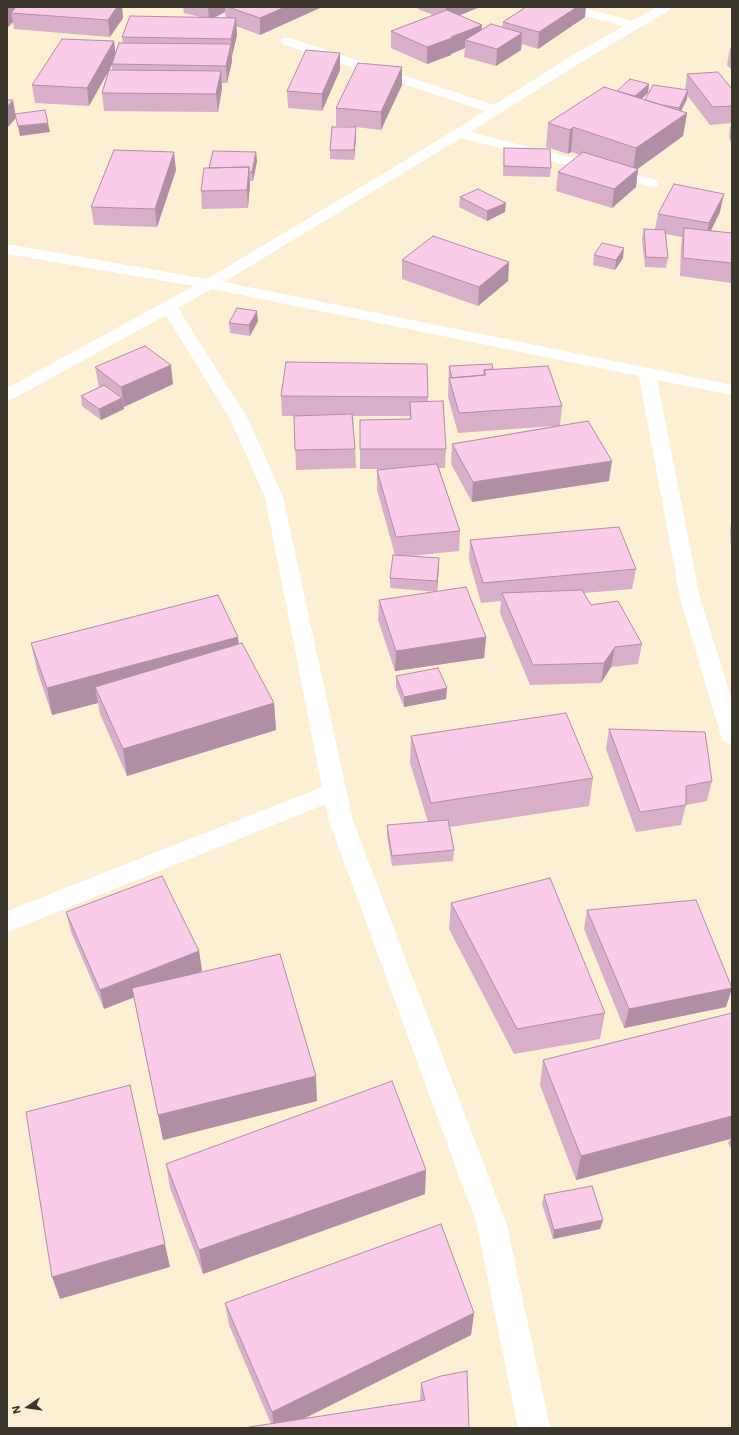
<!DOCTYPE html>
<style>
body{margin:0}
#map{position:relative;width:739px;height:1435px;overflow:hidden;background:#fcefd3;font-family:"IBM Plex Sans",sans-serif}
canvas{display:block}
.frame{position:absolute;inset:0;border:8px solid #3b362b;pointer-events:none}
.north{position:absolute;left:8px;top:1387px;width:40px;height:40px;-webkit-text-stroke:3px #fcefd3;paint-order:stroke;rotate:257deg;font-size:11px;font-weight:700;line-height:16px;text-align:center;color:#3b362b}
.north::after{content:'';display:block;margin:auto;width:14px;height:18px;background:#3b362b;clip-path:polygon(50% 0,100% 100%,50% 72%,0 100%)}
</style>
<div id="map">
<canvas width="739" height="1435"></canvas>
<div class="frame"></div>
<div class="north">N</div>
</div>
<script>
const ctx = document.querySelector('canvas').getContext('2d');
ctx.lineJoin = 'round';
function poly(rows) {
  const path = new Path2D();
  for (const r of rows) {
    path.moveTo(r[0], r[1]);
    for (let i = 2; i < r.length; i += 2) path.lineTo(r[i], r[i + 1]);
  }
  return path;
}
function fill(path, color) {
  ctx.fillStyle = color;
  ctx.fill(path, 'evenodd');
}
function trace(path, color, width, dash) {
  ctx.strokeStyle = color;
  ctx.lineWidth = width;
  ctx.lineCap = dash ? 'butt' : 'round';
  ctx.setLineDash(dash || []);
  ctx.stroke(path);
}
const minor = poly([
 [560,7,580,7,633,21,657,7,672,7,670,10,583,61,470,132,657,180,659,183,657,186,652,187,461,138,224,282,732,385,732,395,657,380,700,598,732,700,732,744,724,742,721,736,680,598,639,376,212,289,178,308,248,419,283,497,353,821,507,1225,550,1428,518,1428,477,1225,329,821,326,804,7,932,7,911,322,787,265,497,230,419,166,315,13,399,7,400,7,388,194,286,7,254,7,244,207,279,401,163,485,111,282,44,280,41,282,38,290,38,494,105,573,55,624,26,562,10,560,7]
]);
const wall = poly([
 [7,7,122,7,123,18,110,37,14,29,13,22,7,28],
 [183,7,322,7,260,35,236,26,237,35,232,56,232,61,227,83,222,83,222,88,218,112,104,111,102,93,108,72,89,106,35,103,32,85,114,41,115,54,123,43,122,37,200,17,184,13],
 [225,12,226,18,214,18],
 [112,65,112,70,109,70],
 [418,7,480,7,459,15,482,30,502,28,503,22,585,17,538,49,522,44,521,50,496,66,464,57,465,48,451,54,451,55,427,64,391,48,391,31,433,15,418,9],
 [730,48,732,48,732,70,727,65],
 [402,67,402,85,381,130,356,127,356,137,354,160,330,159,330,150,353,127,336,126,336,108],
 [340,70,322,111,288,108,287,91],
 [687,74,732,89,732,123,710,125,687,95,687,99,681,111,687,113,683,136,638,169,636,187,612,208,556,191,558,172,580,155,571,152,568,154,546,147,548,123,617,91,649,84,648,93,642,99,645,100,685,90],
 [730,127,732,127,732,145,729,137],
 [504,148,551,168,550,177,503,176],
 [256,152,257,161,253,181,250,181,248,208,202,209,201,191,209,168],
 [176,170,157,227,94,225,91,207],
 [460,197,505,212,487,221,459,207],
 [720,212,711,231,732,233,732,283,680,276,681,247,682,237,666,234,668,258,666,268,645,267,642,239,644,229,655,229,658,214],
 [594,255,623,258,615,270,593,265],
 [402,260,509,262,508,281,478,306,402,279],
 [258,321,250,336,230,333,229,323],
 [449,366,493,369,562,406,560,425,609,481,472,502,451,464,452,444,554,426,458,433,448,397],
 [95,367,173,384,124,407,123,406,124,409,101,420,82,406,81,396,99,387],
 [281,396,428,397,428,401,446,449,445,468,439,468,460,531,459,551,411,556,439,558,437,592,486,637,484,658,395,671,378,620,379,600,437,592,390,588,390,578,395,555,377,490,377,470,390,469,360,469,360,420,410,419,410,416,353,416,355,449,356,468,296,470,294,416,310,416,282,416],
 [732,519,732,569,730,529],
 [470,540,636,569,632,589,584,593,591,605,642,644,638,664,611,667,601,683,530,685,500,613,501,601,481,603,469,560],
 [238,637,239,644,274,703,276,730,127,776,100,714,98,703,52,715,37,670,31,643],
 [396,676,446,699,404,707,396,687],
 [609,729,712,781,707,801,686,805,681,825,636,832,606,749],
 [411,736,593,778,589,806,450,827,454,850,453,861,392,866,387,836,387,825,428,822,410,763],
 [451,903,605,1013,600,1039,514,1054,449,929],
 [587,910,732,988,726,1007,624,1028,584,929],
 [66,912,199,951,202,971,193,974,317,1101,163,1140,134,997,104,1009,71,932],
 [732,1013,732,1150,728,1143,730,1139,576,1180,540,1085,543,1060],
 [166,1164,425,1194,203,1274,170,1188],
 [544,1195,603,1220,600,1229,553,1239,542,1204],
 [225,1303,474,1313,471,1335,303,1419,420,1401,421,1383,469,1428,271,1424,229,1325]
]);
const shadedWall = poly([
 [9,7,26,7,11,13,13,22,7,28,7,9],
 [117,7,122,7,123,18,110,37,108,20],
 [208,7,225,7,225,12,209,20],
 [285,7,322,7,260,35,260,18],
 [446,7,480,7,446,21],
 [577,7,586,7,585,17,538,49,539,32],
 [236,18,237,35,232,56,231,39],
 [482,25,481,42,465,40,465,48,451,54,451,55,427,64,427,47,451,37],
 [522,33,521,50,496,66,497,49],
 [114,41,116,58,112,64,112,65,89,106,87,88],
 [231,44,232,61,227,83,226,66],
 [340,53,340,70,322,111,322,94],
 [402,67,402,85,381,130,381,112],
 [221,71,222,88,218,112,216,94],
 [649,84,648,93,632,107,634,98],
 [688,90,687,99,678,117,679,108],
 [13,100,16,118,7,128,7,107],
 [687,113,683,136,633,172,636,148],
 [48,123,50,132,20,136,18,126],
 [356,127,356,137,354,160,354,150],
 [573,127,571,152,568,154,570,130],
 [174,152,176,170,157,227,155,209],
 [256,152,257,161,253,181,252,172],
 [249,167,250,185,248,208,247,190],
 [638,169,636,187,612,208,614,189],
 [724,194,720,212,705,242,709,223],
 [506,203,505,212,487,221,487,211],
 [624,248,623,258,615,270,616,260],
 [509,262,508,281,478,306,479,287],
 [257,311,258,321,250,336,249,325],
 [171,365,173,384,124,407,121,387],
 [122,398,124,409,101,420,99,409],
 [612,461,609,481,472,502,473,482],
 [439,558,439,568,437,592,437,581],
 [238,637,240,664,95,687,98,703,52,715,47,688],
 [486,637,484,658,395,671,396,651],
 [615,647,611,667,601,683,604,663],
 [447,688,446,699,404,707,404,697],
 [274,703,276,730,127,776,123,749],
 [199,951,202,971,104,1009,100,990],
 [732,988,726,1007,624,1028,629,1009],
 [316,1076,317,1101,163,1140,158,1115],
 [732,1116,732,1133,730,1139,576,1180,581,1156],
 [426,1170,425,1194,203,1274,199,1250],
 [603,1220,600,1229,553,1239,554,1230],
 [165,1244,170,1267,60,1299,52,1277],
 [474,1313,471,1335,285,1428,274,1428,272,1412]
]);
const building = poly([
 [16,7,117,7,108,20,11,13,16,7],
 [228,7,285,7,260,18,228,7],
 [526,7,577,7,539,32,503,22,526,7],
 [447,10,482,25,451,37,452,38,427,47,391,31,447,10],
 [130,16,236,18,231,39,122,37,130,16],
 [491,24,522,33,497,49,465,40,491,24],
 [62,39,114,41,87,88,32,85,62,39],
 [119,43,231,44,226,66,112,64,119,43],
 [306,50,340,53,322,94,287,91,306,50],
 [358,63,402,67,381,112,336,108,358,63],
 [109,70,221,71,216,94,102,93,109,70],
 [718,72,732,89,732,106,713,107,687,74,718,72],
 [630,79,649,84,635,96,617,91,630,79],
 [653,85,688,90,679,108,662,105,645,100,653,85],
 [604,87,687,113,636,148,573,127,570,130,548,123,604,87],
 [7,100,13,100,7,107,7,100],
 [45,110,48,123,18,126,15,114,45,110],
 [332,127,356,127,354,150,330,150,332,127],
 [504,148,550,149,551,168,504,166,504,148],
 [114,150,174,152,155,209,91,207,114,150],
 [213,151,256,152,252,172,249,172,249,167,209,168,213,151],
 [583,152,638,169,614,189,558,172,583,152],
 [249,167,247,190,201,191,204,168,249,167],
 [674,184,724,194,709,223,658,214,674,184],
 [478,189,506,203,487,211,460,197,478,189],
 [684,228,732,233,732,263,683,258,684,228],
 [644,229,665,230,668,258,646,257,644,229],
 [433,236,509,262,479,287,402,260,433,236],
 [602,243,624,248,616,260,594,255,602,243],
 [237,308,257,311,249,325,229,323,237,308],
 [145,346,171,365,121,387,95,367,145,346],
 [286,362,427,364,428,397,281,396,286,362],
 [492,364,493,369,484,370,484,375,452,378,449,366,492,364],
 [548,366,562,406,459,413,449,378,486,375,484,370,548,366],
 [104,385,122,398,99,409,81,396,104,385],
 [443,401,446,449,360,449,360,420,411,419,410,402,443,401],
 [352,414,355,449,295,450,294,416,352,414],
 [588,421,612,461,473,482,452,444,588,421],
 [437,464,460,531,396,537,377,470,437,464],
 [619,527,636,569,483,583,470,540,619,527],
 [393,555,439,558,437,581,390,578,393,555],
 [466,587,486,637,396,651,379,600,466,587],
 [582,590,591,605,618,601,642,644,615,647,604,663,533,665,502,593,582,590],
 [218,595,238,637,47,688,31,643,218,595],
 [242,643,274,703,123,749,95,687,242,643],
 [438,668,447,688,404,697,396,676,438,668],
 [566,713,593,778,431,803,411,736,566,713],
 [609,729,705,732,712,781,686,786,686,805,640,812,609,729],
 [448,820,454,850,392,856,387,825,448,820],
 [162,876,199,951,100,990,66,912,162,876],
 [550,878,605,1013,517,1029,451,903,550,878],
 [696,900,732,988,629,1009,587,910,696,900],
 [280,954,316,1076,158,1115,132,988,280,954],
 [732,1013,732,1116,581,1156,543,1060,732,1013],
 [392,1081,426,1170,199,1250,166,1164,392,1081],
 [130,1085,165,1244,52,1277,26,1112,130,1085],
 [592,1186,603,1220,554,1230,544,1195,592,1186],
 [441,1224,474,1313,272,1412,225,1303,441,1224],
 [467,1371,469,1428,243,1428,425,1400,421,1383,441,1376,467,1371]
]);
fill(minor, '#fff');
fill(wall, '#d8afc9');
fill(shadedWall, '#b08ea4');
fill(building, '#fbcbea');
trace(building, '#b08ea4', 1);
</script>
